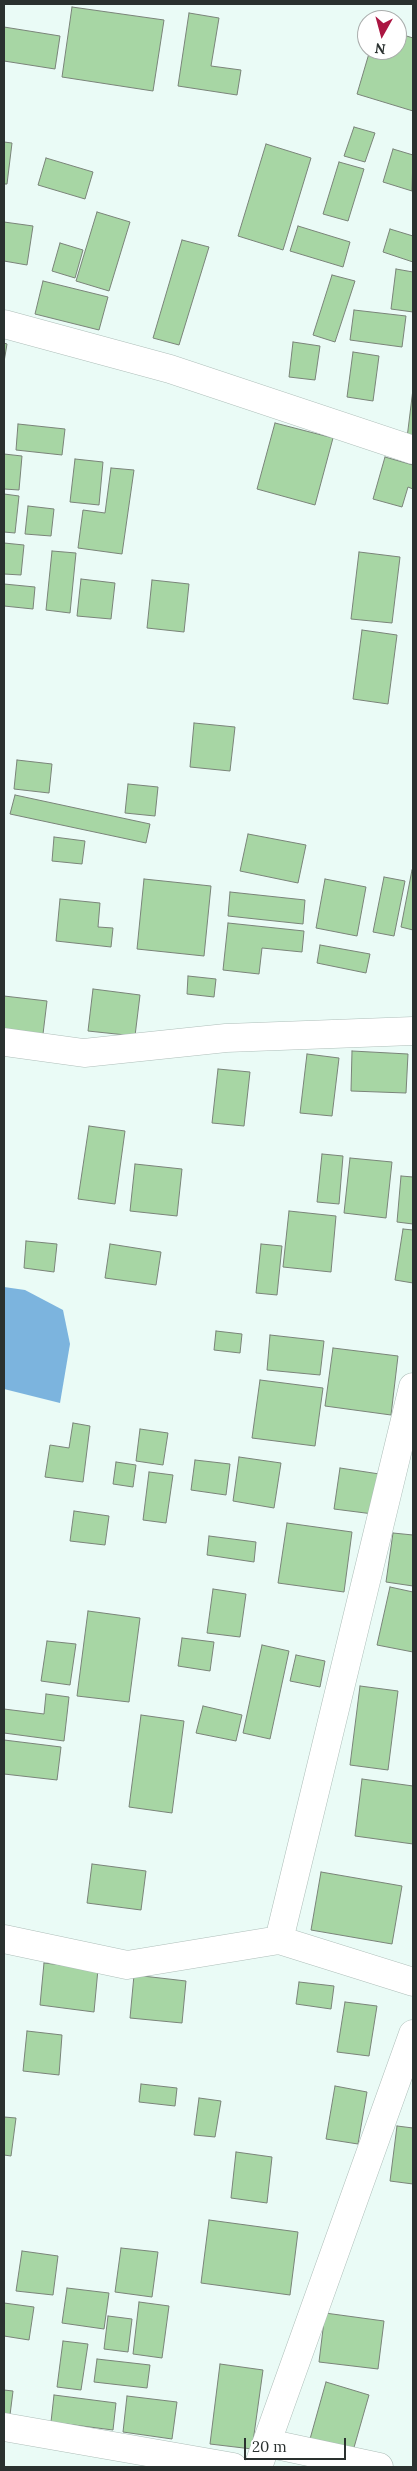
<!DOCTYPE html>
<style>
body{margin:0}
#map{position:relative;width:417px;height:2471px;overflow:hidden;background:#eafbf6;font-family:Lora,serif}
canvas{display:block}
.frame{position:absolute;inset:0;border:5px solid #2a312f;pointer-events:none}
.north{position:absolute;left:357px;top:10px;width:50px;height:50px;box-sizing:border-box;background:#fff;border:1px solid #aaadac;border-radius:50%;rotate:187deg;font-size:14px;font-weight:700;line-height:20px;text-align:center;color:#2a312f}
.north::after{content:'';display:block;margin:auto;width:18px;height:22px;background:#ab1642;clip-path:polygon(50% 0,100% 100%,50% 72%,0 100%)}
.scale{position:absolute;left:244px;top:2438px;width:102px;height:22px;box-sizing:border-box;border:2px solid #2a312f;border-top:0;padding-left:6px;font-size:15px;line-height:18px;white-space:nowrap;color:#2a312f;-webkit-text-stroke:4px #fff;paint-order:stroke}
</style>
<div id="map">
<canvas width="417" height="2471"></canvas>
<div class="frame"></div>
<div class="north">N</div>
<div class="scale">20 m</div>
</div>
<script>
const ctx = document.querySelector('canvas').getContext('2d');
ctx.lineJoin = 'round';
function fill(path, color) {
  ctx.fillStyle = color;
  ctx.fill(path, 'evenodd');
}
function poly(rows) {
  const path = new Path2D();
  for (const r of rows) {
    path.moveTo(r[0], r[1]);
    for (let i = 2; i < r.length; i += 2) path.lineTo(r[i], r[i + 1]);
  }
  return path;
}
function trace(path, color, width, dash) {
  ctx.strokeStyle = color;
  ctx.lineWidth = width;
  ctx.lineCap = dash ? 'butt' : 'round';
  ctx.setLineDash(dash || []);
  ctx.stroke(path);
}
const water = poly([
 [4,1287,25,1290,63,1310,70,1344,60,1403,4,1389]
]);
const building = poly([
 [72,7,164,20,153,91,62,77,72,7],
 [189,13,219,18,211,66,241,70,237,95,178,86,189,13],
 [4,27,60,36,55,69,4,61,4,27],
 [397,33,413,38,413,111,357,94,370,50,397,50,397,33],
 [354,127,375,133,365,162,344,156,354,127],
 [4,142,12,143,7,184,4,184,4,142],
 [266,144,311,158,283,250,238,236,266,144],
 [393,149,413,155,412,191,383,182,393,149],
 [46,158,93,172,85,199,38,185,46,158],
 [339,162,364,169,348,221,323,214,339,162],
 [97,212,130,222,109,291,76,281,97,212],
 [4,222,33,226,27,265,4,261,4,222],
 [298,226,350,242,343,267,290,251,298,226],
 [390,229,413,236,413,262,383,252,390,229],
 [182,240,209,247,179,345,153,338,182,240],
 [60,243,83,250,75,278,52,271,60,243],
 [396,269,413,272,413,312,391,309,396,269],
 [332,275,355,281,335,342,313,335,332,275],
 [43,281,108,297,99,330,35,314,43,281],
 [354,310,406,316,402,347,350,340,354,310],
 [293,342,320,346,315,380,289,377,293,342],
 [4,343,7,344,4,362,4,343],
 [353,352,379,356,373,401,347,397,353,352],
 [413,389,413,439,407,438,413,389],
 [275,423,333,438,315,505,257,489,275,423],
 [18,424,65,429,62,455,16,450,18,424],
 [4,454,22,456,19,490,4,489,4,454],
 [385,457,413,465,413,489,408,487,402,507,373,499,385,457],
 [75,459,103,462,99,505,70,502,75,459],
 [111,468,134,470,122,554,78,548,83,510,105,513,111,468],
 [4,494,19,496,15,533,4,532,4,494],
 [28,506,54,509,51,536,25,534,28,506],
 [4,543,24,545,21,575,4,574,4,543],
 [52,551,76,553,70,613,46,610,52,551],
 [359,552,400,557,392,623,351,619,359,552],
 [81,579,115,583,111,619,77,616,81,579],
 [152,580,189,584,184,632,147,628,152,580],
 [4,584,35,587,33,609,4,606,4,584],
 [362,630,397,635,388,704,353,699,362,630],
 [194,723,235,727,230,771,190,767,194,723],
 [17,760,52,764,49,793,14,789,17,760],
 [128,784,158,787,155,816,125,813,128,784],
 [15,795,150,824,146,843,10,814,15,795],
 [248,834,306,845,298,883,240,871,248,834],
 [54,837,85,841,82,864,52,861,54,837],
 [412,870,413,870,413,930,401,927,412,870],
 [384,877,405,881,394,936,373,932,384,877],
 [144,879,211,886,204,956,137,949,144,879],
 [325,879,366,887,357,936,316,928,325,879],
 [230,892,305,900,303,924,228,916,230,892],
 [60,899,100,903,98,927,113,928,111,947,56,941,60,899],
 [228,923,304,931,302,952,262,948,259,974,223,970,228,923],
 [320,945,370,954,366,973,317,963,320,945],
 [188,976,216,979,214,997,187,994,188,976],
 [93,989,140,995,135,1036,88,1031,93,989],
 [4,996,47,1001,43,1034,4,1030,4,996],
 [352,1051,408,1054,406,1093,351,1091,352,1051],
 [307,1054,339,1058,332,1116,300,1113,307,1054],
 [218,1069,250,1072,244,1126,212,1123,218,1069],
 [89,1126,125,1131,115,1204,78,1199,89,1126],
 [322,1154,343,1156,339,1204,317,1202,322,1154],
 [350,1158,392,1162,386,1218,344,1213,350,1158],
 [135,1164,182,1169,177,1216,130,1211,135,1164],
 [401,1176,413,1177,413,1224,397,1222,401,1176],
 [289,1211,336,1216,331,1272,283,1267,289,1211],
 [403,1229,413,1230,413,1283,395,1280,403,1229],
 [26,1241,57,1244,54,1272,24,1268,26,1241],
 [110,1244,161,1252,156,1285,105,1278,110,1244],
 [261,1244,282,1246,277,1295,256,1293,261,1244],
 [216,1331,242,1334,240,1353,214,1350,216,1331],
 [270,1335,324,1341,320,1375,267,1370,270,1335],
 [333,1348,398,1356,391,1415,325,1406,333,1348],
 [260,1380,323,1388,315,1446,252,1438,260,1380],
 [73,1423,90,1426,83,1482,45,1477,50,1445,69,1448,73,1423],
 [140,1429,168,1433,163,1465,136,1461,140,1429],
 [239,1457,281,1463,274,1508,233,1501,239,1457],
 [195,1460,230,1464,226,1495,191,1490,195,1460],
 [116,1462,136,1465,133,1487,113,1484,116,1462],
 [340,1468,386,1475,381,1515,334,1509,340,1468],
 [149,1472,173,1475,166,1523,143,1520,149,1472],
 [74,1511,109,1516,105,1545,70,1541,74,1511],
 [287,1523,352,1532,344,1592,278,1583,287,1523],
 [393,1533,413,1535,413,1586,386,1582,393,1533],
 [209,1536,256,1542,254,1562,207,1555,209,1536],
 [390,1587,413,1592,413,1652,377,1645,390,1587],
 [213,1589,246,1594,240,1637,207,1633,213,1589],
 [88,1611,140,1618,129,1702,77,1696,88,1611],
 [182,1638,214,1642,210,1671,178,1666,182,1638],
 [47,1641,76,1644,70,1685,41,1681,47,1641],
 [262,1645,289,1651,270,1739,243,1733,262,1645],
 [296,1655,325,1661,320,1687,290,1681,296,1655],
 [360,1686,398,1691,388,1770,350,1765,360,1686],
 [46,1694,69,1697,64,1741,4,1733,4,1709,44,1714,46,1694],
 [203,1706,242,1715,236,1741,196,1733,203,1706],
 [141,1715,184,1721,172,1813,129,1807,141,1715],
 [4,1740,61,1747,57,1780,4,1774,4,1740],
 [362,1779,413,1786,413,1844,355,1836,362,1779],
 [92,1864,146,1871,141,1910,87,1903,92,1864],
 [321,1872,402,1886,392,1944,311,1930,321,1872],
 [44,1963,98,1969,94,2012,40,2005,44,1963],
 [134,1975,186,1981,182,2023,130,2018,134,1975],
 [299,1982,334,1986,331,2009,296,2004,299,1982],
 [345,2002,377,2006,369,2056,337,2052,345,2002],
 [27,2031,62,2035,59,2075,23,2071,27,2031],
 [141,2084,177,2088,175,2106,139,2102,141,2084],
 [335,2086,367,2092,358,2144,326,2139,335,2086],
 [199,2098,221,2101,215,2137,194,2135,199,2098],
 [4,2117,16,2118,11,2156,4,2155,4,2117],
 [397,2126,413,2128,413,2184,390,2181,397,2126],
 [236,2152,272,2157,267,2203,231,2198,236,2152],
 [209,2220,298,2232,290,2295,201,2283,209,2220],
 [121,2248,158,2252,152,2297,115,2292,121,2248],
 [22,2251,58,2256,53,2295,16,2291,22,2251],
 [67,2288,109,2293,104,2329,62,2323,67,2288],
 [139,2302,169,2306,162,2358,133,2354,139,2302],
 [4,2303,34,2307,29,2340,4,2336,4,2303],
 [325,2313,384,2321,378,2369,319,2362,325,2313],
 [108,2316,132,2319,128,2352,104,2349,108,2316],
 [63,2341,88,2344,81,2390,57,2387,63,2341],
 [97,2359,150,2365,147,2388,94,2382,97,2359],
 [220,2364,263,2370,252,2449,210,2444,220,2364],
 [326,2382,369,2395,353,2451,310,2439,326,2382],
 [4,2390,13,2391,10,2415,4,2414,4,2390],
 [54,2395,116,2403,113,2430,51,2422,54,2395],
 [127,2396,177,2402,172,2439,123,2432,127,2396]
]);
const street = poly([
 [4,324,170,369,413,450],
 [4,1042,84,1053,226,1038,413,1031],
 [4,1939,127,1965,279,1940,413,1982],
 [279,1940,413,1387],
 [4,2427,233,2467],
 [267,2443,379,2467],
 [258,2467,413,2034]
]);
fill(water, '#7cb4de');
fill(building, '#a7d6a4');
trace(building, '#7a8479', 1);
trace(street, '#aebeb9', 29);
trace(street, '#fff', 28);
</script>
